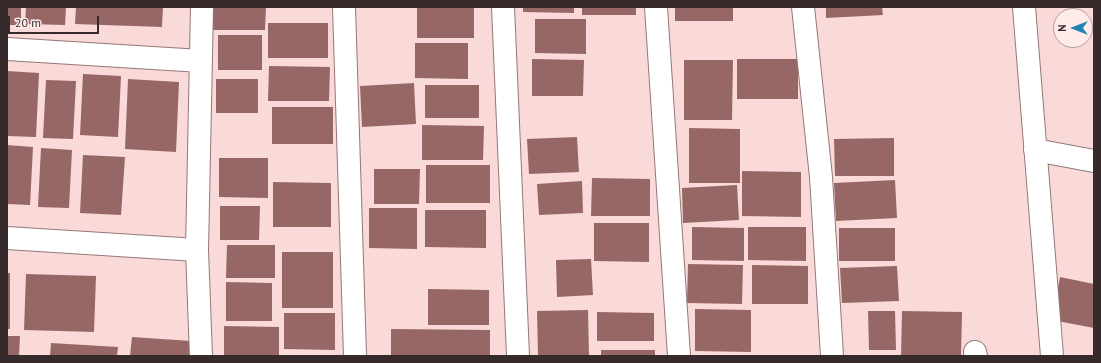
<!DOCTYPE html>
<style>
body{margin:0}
#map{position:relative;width:1101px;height:363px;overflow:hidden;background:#f9dad9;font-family:"PT Sans",sans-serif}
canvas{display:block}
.frame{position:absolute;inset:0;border:8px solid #362b2a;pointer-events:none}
.north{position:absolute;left:1053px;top:8px;width:40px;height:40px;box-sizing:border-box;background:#feebea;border:1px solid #ae9e9d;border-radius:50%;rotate:270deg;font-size:11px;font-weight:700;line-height:16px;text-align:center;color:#362b2a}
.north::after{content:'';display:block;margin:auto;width:14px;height:18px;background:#2386b1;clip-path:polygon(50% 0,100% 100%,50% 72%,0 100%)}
.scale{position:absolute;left:8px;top:16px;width:91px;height:18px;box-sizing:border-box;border:2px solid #362b2a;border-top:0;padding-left:5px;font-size:12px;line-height:14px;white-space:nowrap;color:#362b2a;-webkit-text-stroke:3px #feebea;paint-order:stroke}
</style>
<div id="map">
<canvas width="1101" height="363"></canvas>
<div class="frame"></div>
<div class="north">N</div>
<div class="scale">20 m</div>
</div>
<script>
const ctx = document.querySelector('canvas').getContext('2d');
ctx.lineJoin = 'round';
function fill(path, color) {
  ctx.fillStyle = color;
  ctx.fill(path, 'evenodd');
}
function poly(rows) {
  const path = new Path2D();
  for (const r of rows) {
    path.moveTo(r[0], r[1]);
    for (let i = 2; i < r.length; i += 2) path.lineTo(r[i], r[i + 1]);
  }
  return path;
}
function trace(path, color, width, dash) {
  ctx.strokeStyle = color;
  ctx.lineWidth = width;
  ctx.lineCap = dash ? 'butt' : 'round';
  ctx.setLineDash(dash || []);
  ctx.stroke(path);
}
const building = poly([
 [7,7,21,7,21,25,7,25],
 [26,7,66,7,65,25,25,24],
 [76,7,163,7,162,27,75,24],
 [213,7,266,7,265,30,213,30],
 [417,7,474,7,474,38,417,38],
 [523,7,574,7,574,13,523,12],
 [582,7,636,7,636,15,582,15],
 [675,7,733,7,733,21,675,21],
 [826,7,882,7,883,15,826,18],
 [535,19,586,19,586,54,535,53],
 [268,23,328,23,328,58,268,58],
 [218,35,262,35,262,70,218,70],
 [415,43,468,43,468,79,415,78],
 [532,59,584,60,583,96,532,96],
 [737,59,798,59,798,99,737,99],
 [684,60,733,60,732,120,684,120],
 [269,66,330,67,329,101,268,101],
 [7,71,39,73,36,137,7,136],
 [83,74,121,76,118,137,80,135],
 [128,79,179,82,176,152,125,149],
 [216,79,258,79,258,113,216,113],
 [46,80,76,81,73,139,43,138],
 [414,83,416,124,362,127,360,86],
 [425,85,479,85,479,118,425,118],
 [272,107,333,107,333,144,272,144],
 [422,125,484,126,483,160,422,160],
 [689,128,740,129,740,183,689,183],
 [577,137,579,172,529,174,527,139],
 [894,138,894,176,835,176,834,139],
 [7,145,33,147,30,205,7,204],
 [41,148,72,150,69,208,38,207],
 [83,155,125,157,121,215,80,213],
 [219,158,268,158,268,198,219,197],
 [426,165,490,165,490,203,426,203],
 [374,169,420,169,419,204,374,204],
 [742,171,801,172,801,217,742,216],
 [592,178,650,179,650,216,591,216],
 [895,180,897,218,836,221,834,183],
 [582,181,583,213,539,215,537,184],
 [273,182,331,183,331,227,273,227],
 [737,185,739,220,683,223,682,188],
 [220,206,260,206,259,240,220,240],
 [369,208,417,208,417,249,369,248],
 [425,210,486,210,486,248,425,247],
 [594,223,649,223,649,262,594,261],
 [692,227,744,228,744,261,692,260],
 [748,227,806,227,806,261,748,260],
 [839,228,895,228,895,261,839,261],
 [227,245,275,245,275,278,226,278],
 [282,252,333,252,333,308,282,308],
 [591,259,593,295,557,297,556,260],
 [688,264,743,265,742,304,687,303],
 [752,265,808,266,808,304,752,304],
 [897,266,899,301,842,303,840,268],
 [7,273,10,273,10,329,7,329],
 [26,274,96,276,94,332,24,330],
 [1060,277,1094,284,1094,328,1052,320],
 [226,282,272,283,272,321,226,321],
 [428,289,489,290,489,325,428,325],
 [695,309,751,310,751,352,695,351],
 [588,310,589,356,538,356,537,311],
 [868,311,895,311,896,350,869,350],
 [902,311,962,312,961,356,901,356],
 [597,312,654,313,654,341,597,341],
 [284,313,335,313,335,350,284,349],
 [224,326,279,327,279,356,224,356],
 [391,329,490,330,490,356,391,356],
 [7,336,20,336,19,356,7,356],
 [132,337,191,341,190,356,130,356],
 [51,343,118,347,117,356,50,356],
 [601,350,655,350,655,356,601,356]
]);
const street = poly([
 [344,7,355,356],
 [503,7,518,356],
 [656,7,679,356],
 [803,7,821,177,832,356],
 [1024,7,1052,356],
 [7,49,201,61],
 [1035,150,1094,161],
 [7,238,197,250],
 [975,352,976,356],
 [201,356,197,250,202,7]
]);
fill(building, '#966765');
trace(street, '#937877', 24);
trace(street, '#fff', 22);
</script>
